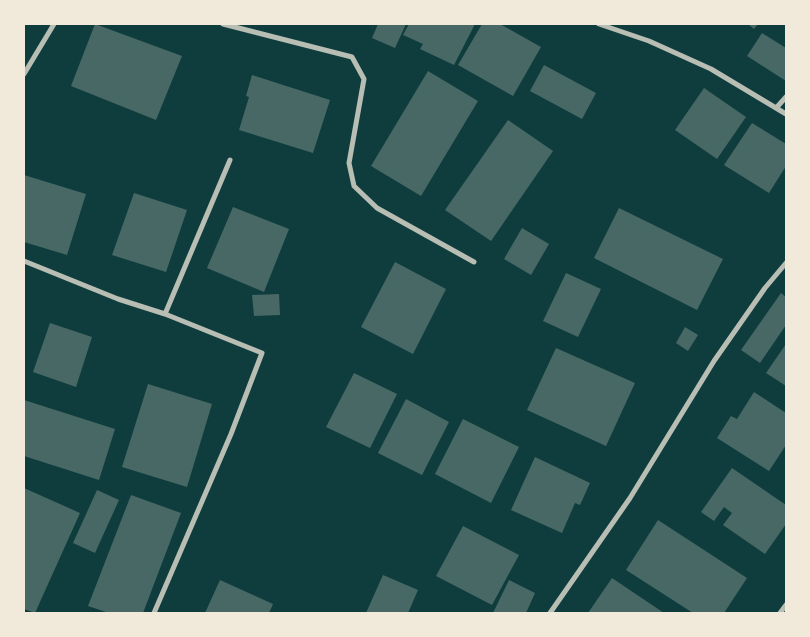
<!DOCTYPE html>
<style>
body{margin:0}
#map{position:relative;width:810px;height:637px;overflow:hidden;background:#0f3d3e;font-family:"IBM Plex Sans",sans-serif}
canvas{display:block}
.frame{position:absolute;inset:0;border:25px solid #f1e9da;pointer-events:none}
</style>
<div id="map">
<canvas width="810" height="637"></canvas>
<div class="frame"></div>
</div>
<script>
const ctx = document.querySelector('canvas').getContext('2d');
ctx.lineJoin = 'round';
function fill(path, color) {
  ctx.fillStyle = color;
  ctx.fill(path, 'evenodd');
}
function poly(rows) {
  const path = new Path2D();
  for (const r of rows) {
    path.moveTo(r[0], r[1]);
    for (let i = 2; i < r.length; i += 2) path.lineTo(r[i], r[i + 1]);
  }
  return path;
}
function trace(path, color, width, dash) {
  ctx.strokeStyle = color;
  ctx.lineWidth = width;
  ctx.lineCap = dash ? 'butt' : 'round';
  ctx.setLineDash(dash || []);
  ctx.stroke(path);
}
const building = poly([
 [95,24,182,56,156,120,71,86],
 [378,24,406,24,395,48,372,38],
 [409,24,475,24,454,65,420,49,423,44,403,35],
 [482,24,500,24,541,47,513,96,458,65],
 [748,24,758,24,754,29],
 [762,33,786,48,786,81,747,56],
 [544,65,596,93,582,119,530,91],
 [428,71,478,101,421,196,371,166],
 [252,75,330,100,313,153,239,130,249,97,246,96],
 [704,88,746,117,717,159,675,130],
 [508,120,553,151,491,241,445,210],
 [752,123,786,144,786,166,769,193,724,165],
 [24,175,86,194,67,255,24,242],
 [134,193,187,210,166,272,112,255],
 [233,207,289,229,264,292,207,268],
 [619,208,723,259,697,310,594,258],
 [522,228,549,244,531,275,504,259],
 [395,262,446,289,413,354,361,327],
 [566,273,601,289,578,337,543,321],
 [781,293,786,297,786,325,760,363,741,350],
 [279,294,280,315,254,316,252,295],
 [50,323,92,337,76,387,33,372],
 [685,327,698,335,688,351,676,343],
 [786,344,786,386,766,373],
 [556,348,635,383,606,446,527,410],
 [354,373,397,394,370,448,326,427],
 [148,384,212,404,187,487,122,467],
 [754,392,786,413,786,445,769,471,717,438,731,416,737,419],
 [406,399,449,422,422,475,378,453],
 [24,400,115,429,99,480,24,456],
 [463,419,519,447,491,503,435,474],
 [535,457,590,483,580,505,575,503,562,533,511,510],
 [732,468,786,505,786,524,765,554,723,525,732,513,724,507,714,521,701,512],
 [24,488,80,513,35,613,24,609],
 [97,490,119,500,95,553,73,543],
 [131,495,181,513,143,613,109,613,88,606],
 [658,520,747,578,724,613,693,613,626,570],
 [463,526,519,555,492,605,436,576],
 [383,575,418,590,408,613,366,613],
 [612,578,664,613,588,613],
 [220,580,273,604,269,613,205,613],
 [509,580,535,593,526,613,493,613]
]);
const minor = poly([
 [223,24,352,57,364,79,349,163,354,186,377,208,474,262],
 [599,24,649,41,711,69,786,114],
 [24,74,54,24],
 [777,107,786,97],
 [24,261,118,299,165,314,262,353,231,434,154,613],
 [165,314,230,160],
 [550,613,630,498,714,361,765,288,786,263],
 [780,613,786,605]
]);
fill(building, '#486865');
trace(minor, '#b8beb3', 5);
</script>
